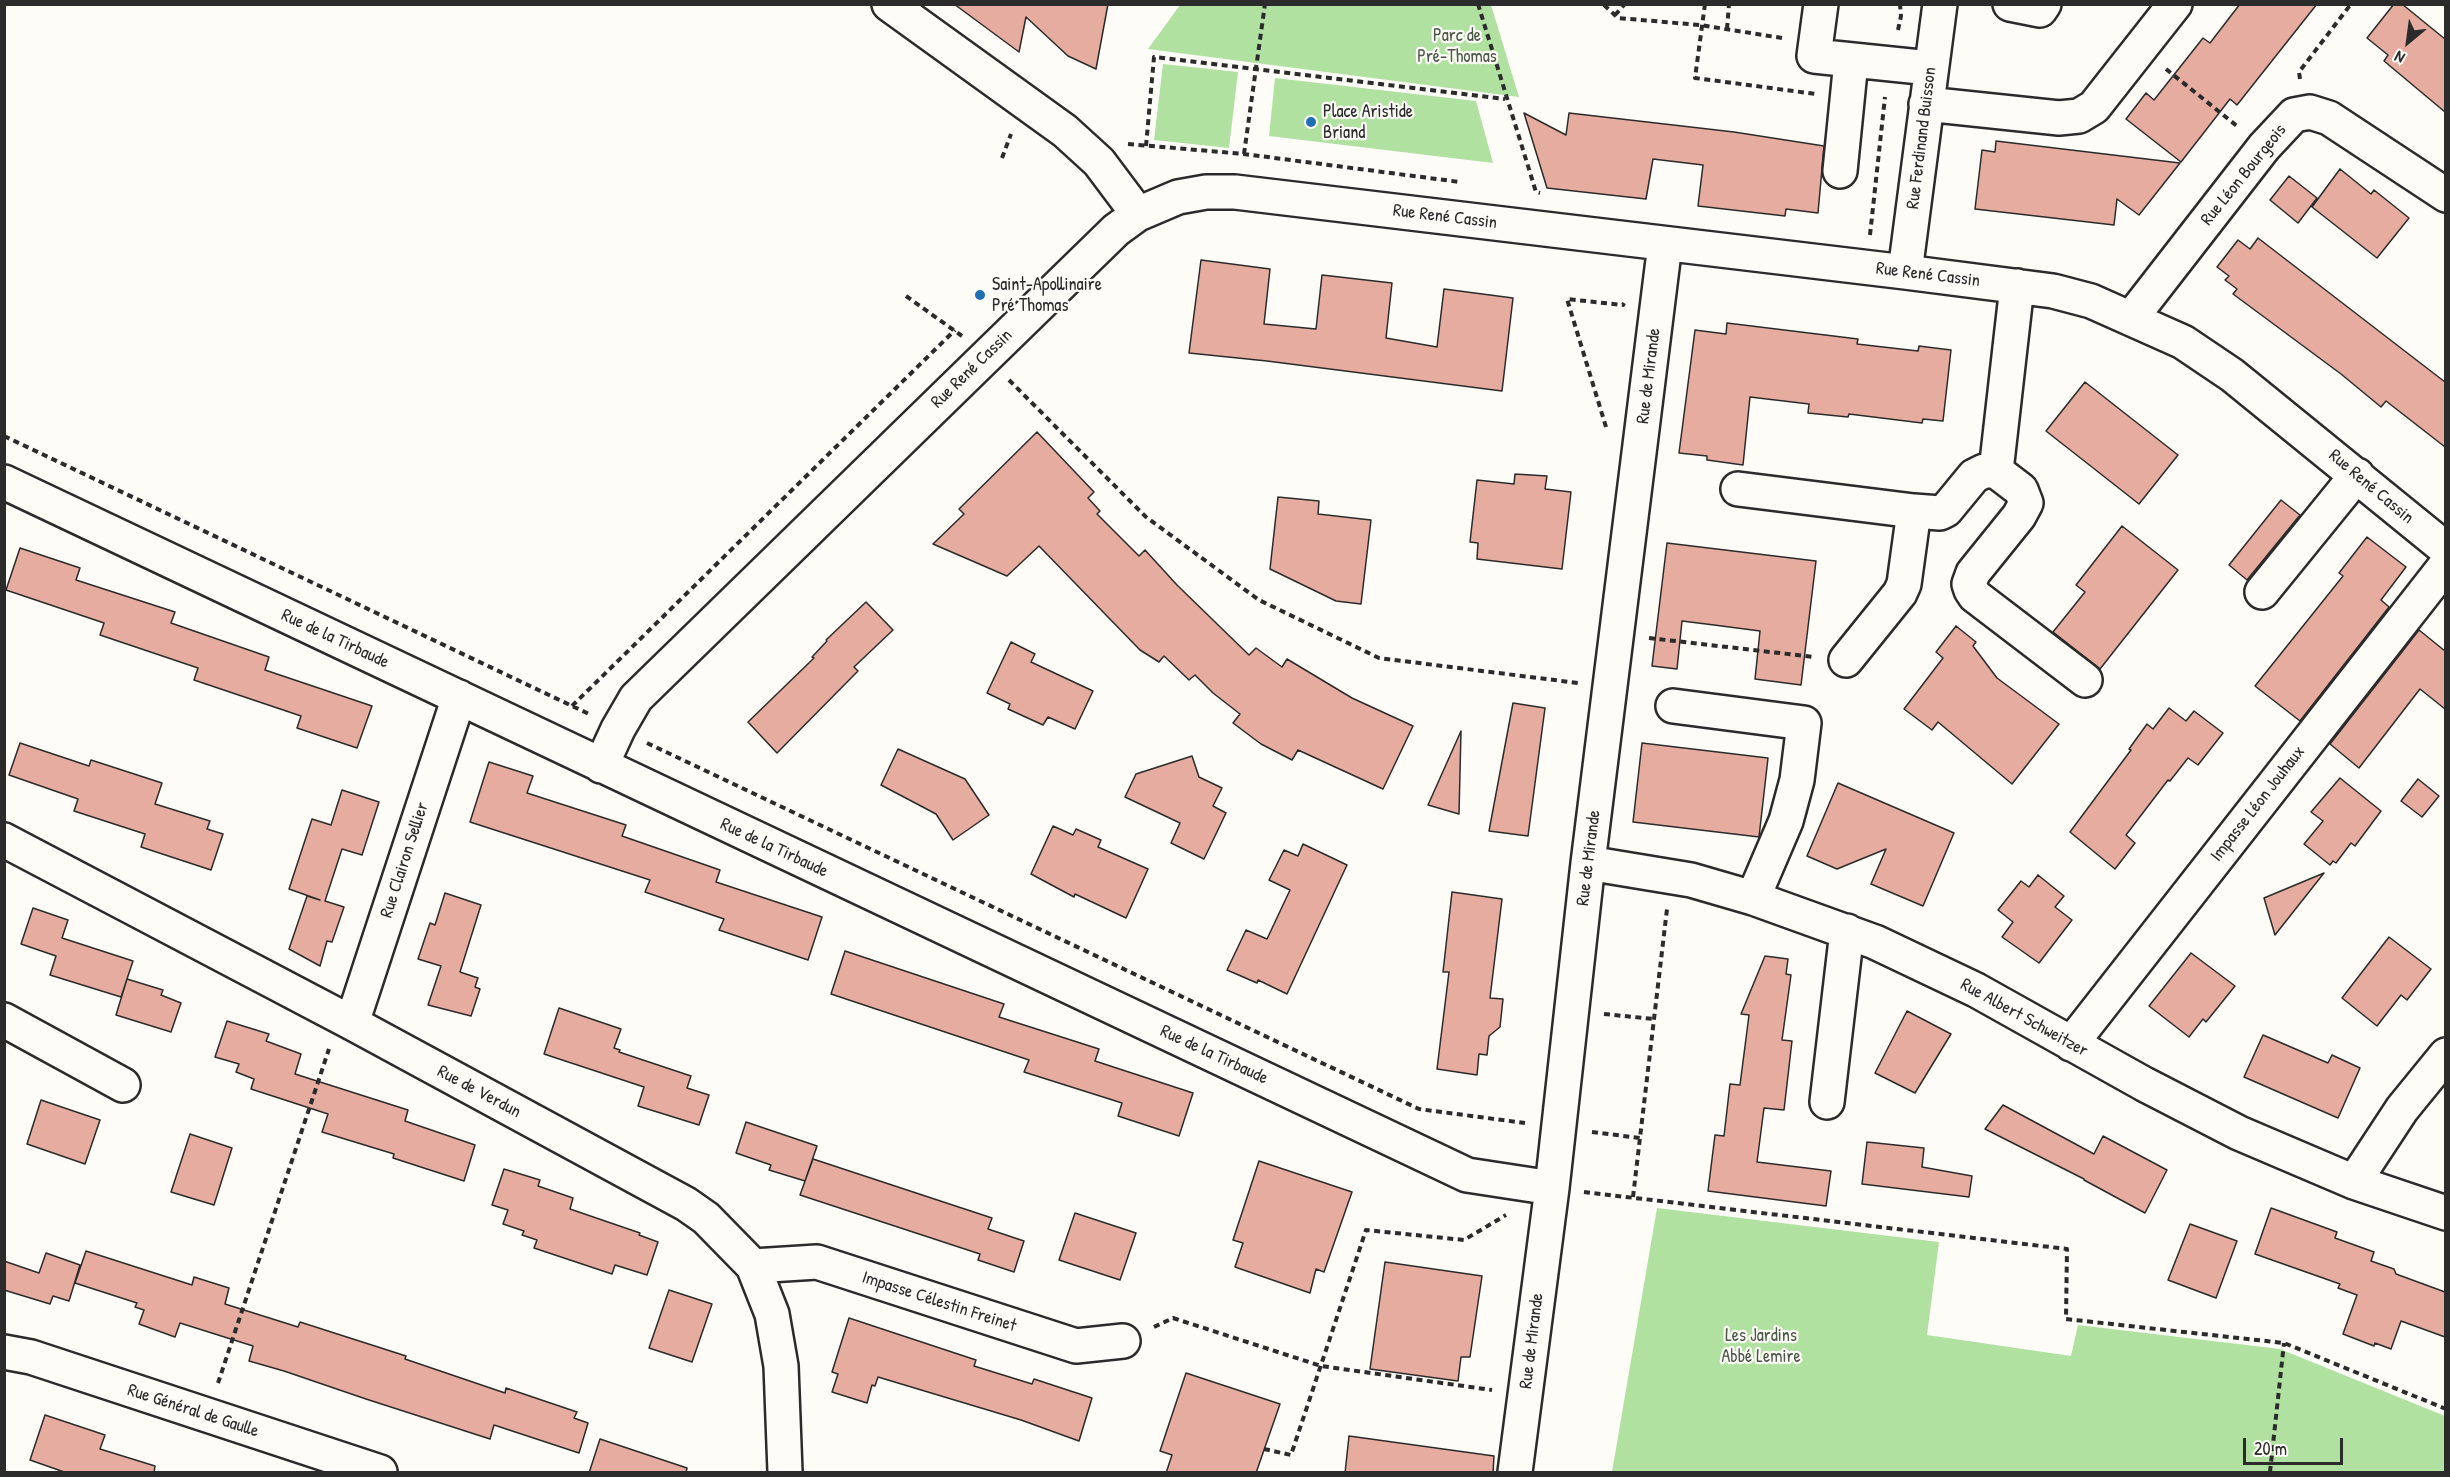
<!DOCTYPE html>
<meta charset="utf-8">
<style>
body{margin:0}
#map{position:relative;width:2450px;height:1477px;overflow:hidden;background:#fdfcf7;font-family:"Patrick Hand",sans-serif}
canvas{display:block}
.frame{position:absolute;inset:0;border:6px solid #2b2b2b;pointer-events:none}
.north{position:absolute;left:2378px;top:12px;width:60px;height:60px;-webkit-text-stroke:4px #fdfcf7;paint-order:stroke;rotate:209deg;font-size:16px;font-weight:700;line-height:24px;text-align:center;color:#2b2b2b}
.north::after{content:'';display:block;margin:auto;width:21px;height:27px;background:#2b2b2b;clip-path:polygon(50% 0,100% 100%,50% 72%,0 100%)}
.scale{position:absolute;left:2243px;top:1438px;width:100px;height:27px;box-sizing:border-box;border:3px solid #2b2b2b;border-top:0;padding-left:8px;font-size:18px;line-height:21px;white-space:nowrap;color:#2b2b2b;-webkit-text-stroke:4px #fdfcf7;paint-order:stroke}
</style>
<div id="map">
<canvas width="2450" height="1477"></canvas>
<div class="frame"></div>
<div class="north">N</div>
<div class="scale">20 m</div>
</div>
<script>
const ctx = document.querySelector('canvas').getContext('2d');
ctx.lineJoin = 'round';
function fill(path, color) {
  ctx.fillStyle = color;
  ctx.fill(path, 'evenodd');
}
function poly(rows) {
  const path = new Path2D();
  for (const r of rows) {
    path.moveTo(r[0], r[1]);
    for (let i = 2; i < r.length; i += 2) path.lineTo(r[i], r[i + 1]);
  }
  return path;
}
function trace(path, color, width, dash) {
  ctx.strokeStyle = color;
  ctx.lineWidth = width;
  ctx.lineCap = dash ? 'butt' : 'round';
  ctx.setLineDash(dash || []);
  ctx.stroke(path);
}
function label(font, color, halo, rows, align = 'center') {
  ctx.font = font + ' "Patrick Hand",sans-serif';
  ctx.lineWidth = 4.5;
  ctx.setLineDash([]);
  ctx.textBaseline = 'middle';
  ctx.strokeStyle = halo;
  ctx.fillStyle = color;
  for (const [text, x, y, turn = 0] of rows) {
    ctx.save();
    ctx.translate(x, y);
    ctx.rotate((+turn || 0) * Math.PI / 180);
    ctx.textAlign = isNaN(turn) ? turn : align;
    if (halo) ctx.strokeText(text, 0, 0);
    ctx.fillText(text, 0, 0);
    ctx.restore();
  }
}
const green = poly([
 [1180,5,1491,5,1519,97,1148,49],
 [1163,64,1238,72,1229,148,1154,140],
 [1275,78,1476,101,1493,163,1269,136],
 [1657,1208,1939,1242,1927,1335,2071,1356,2078,1325,2280,1349,2445,1416,2445,1472,1612,1472]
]);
const building = poly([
 [954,4,1108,4,1096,69,1068,56,1026,17,1019,52,954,4],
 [2240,4,2317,4,2237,105,2230,99,2181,162,2126,119,2146,93,2154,100,2203,38,2210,43,2240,4],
 [2394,4,2402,4,2445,39,2445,112,2384,61,2388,55,2367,38,2394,4],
 [1524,113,1566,135,1569,113,1734,132,1824,146,1818,213,1786,209,1785,216,1698,206,1703,165,1653,159,1646,199,1547,188,1524,113],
 [1996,141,2180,163,2139,215,2117,199,2114,225,1975,209,1982,150,1995,152,1996,141],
 [2340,169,2371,194,2374,190,2409,218,2377,258,2312,207,2340,169],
 [2289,176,2317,198,2298,223,2270,200,2289,176],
 [2258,238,2445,382,2445,447,2386,401,2381,407,2341,374,2233,294,2237,289,2225,280,2229,276,2217,267,2238,240,2250,249,2258,238],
 [1201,260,1270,269,1264,324,1316,329,1322,275,1392,283,1386,338,1437,347,1444,289,1513,298,1502,391,1267,361,1189,353,1201,260],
 [1727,323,1858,339,1857,344,1918,351,1919,346,1951,350,1943,421,1923,419,1922,423,1849,414,1848,417,1808,413,1809,404,1750,397,1743,465,1707,460,1707,456,1679,453,1695,330,1726,334,1727,323],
 [2085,382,2178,455,2139,504,2046,431,2085,382],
 [1037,432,1094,492,1088,498,1100,511,1097,514,1139,556,1145,550,1177,585,1249,655,1256,648,1282,667,1287,659,1352,698,1413,726,1383,789,1298,750,1292,760,1261,744,1233,723,1240,714,1213,693,1195,675,1189,680,1164,656,1159,662,1140,650,1039,546,1007,576,933,544,964,514,959,509,1037,432],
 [1515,474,1547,476,1545,489,1571,492,1562,569,1477,559,1478,543,1470,542,1477,480,1514,484,1515,474],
 [1278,497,1319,501,1318,514,1371,520,1361,604,1336,601,1270,569,1278,497],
 [2281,500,2300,515,2247,580,2229,565,2281,500],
 [2122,526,2178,570,2100,669,2053,632,2085,592,2076,585,2122,526],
 [2367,537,2406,567,2381,600,2389,607,2300,721,2255,686,2343,576,2339,573,2367,537],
 [1667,543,1816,561,1801,685,1755,679,1760,631,1714,625,1682,621,1677,669,1652,666,1667,543],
 [20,548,80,568,76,580,175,612,171,623,269,657,265,670,372,706,357,748,297,728,301,716,194,680,198,668,100,635,104,623,6,590,20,548],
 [866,602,893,630,854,667,858,671,777,753,748,722,814,658,812,657,827,641,826,640,866,602],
 [1956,626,1976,642,1973,646,1997,678,2059,724,2012,784,1938,722,1932,730,1904,709,1943,658,1936,652,1956,626],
 [2419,630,2445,651,2445,709,2420,689,2359,768,2330,744,2419,630],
 [1011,642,1035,654,1031,662,1093,691,1075,729,1048,717,1043,725,1008,709,1010,704,987,693,1011,642],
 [1513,703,1545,708,1528,836,1489,831,1513,703],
 [2169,708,2186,721,2194,711,2223,733,2198,765,2188,758,2170,781,2168,780,2126,835,2135,843,2115,869,2070,832,2131,750,2129,749,2147,724,2153,729,2169,708],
 [1461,731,1459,814,1428,805,1461,731],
 [20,743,89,766,91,760,162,783,155,804,210,821,207,829,223,834,211,870,141,847,145,834,74,811,78,799,9,775,20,743],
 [1642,743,1768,758,1759,837,1633,822,1642,743],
 [898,749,965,779,989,815,953,840,936,814,881,785,898,749],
 [1192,756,1199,777,1222,788,1213,806,1226,813,1204,859,1171,843,1180,823,1125,797,1136,774,1192,756],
 [489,762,533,776,527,793,626,825,622,836,720,870,716,882,822,917,808,960,719,930,724,919,645,892,650,880,470,822,489,762],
 [2340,778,2381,811,2355,846,2351,843,2336,863,2333,861,2330,865,2304,844,2323,821,2311,812,2340,778],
 [2418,779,2439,796,2422,817,2401,801,2418,779],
 [1838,783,1954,833,1923,906,1871,884,1886,849,1837,869,1807,856,1838,783],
 [342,790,379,802,362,855,342,849,325,901,344,907,332,942,327,941,320,966,289,949,307,896,320,900,289,889,312,819,331,825,342,790],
 [1053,826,1073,835,1076,829,1101,840,1098,847,1148,869,1126,918,1075,894,1074,897,1031,874,1053,826],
 [1303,844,1347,865,1287,994,1258,980,1257,983,1227,970,1246,930,1267,939,1290,890,1269,880,1284,850,1298,856,1303,844],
 [2324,873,2275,935,2264,898,2324,873],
 [2038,875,2064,896,2055,907,2072,920,2039,963,2002,937,2013,922,1998,910,2021,881,2029,887,2038,875],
 [1452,892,1502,899,1490,998,1503,999,1500,1027,1489,1036,1487,1055,1479,1054,1477,1075,1437,1069,1449,972,1443,972,1452,892],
 [445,893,481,905,460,972,478,978,475,987,480,989,471,1016,428,1005,441,966,418,959,430,923,435,925,445,893],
 [33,908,68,920,62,938,133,961,121,997,50,975,56,956,21,944,33,908],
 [2389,937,2431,969,2407,1000,2401,995,2377,1026,2342,998,2389,937],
 [845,951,1004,1004,999,1017,1099,1049,1095,1061,1193,1093,1179,1136,1118,1116,1122,1103,1024,1072,1029,1060,831,994,845,951],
 [2191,953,2235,986,2206,1022,2203,1019,2189,1037,2149,1006,2191,953],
 [1765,956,1788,959,1786,974,1791,975,1782,1040,1792,1041,1784,1110,1764,1108,1757,1162,1831,1171,1826,1206,1708,1191,1715,1135,1724,1136,1730,1084,1740,1085,1749,1015,1741,1014,1765,956],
 [127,979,163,990,161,995,181,1003,171,1032,116,1015,127,979],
 [559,1008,621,1029,614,1048,620,1050,619,1052,691,1076,687,1088,709,1095,699,1125,638,1106,644,1087,544,1054,559,1008],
 [1907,1011,1951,1034,1915,1093,1875,1073,1907,1011],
 [227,1021,269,1034,266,1041,301,1054,295,1074,408,1110,405,1121,475,1145,464,1181,393,1158,394,1154,322,1132,328,1114,251,1089,254,1079,236,1072,239,1064,215,1057,227,1021],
 [2263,1035,2328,1063,2332,1055,2360,1068,2338,1118,2244,1077,2263,1035],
 [41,1100,100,1120,85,1164,27,1144,41,1100],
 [2003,1105,2094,1154,2103,1136,2167,1170,2145,1213,2084,1180,2084,1179,1985,1129,2003,1105],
 [746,1122,817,1146,805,1181,769,1170,771,1165,736,1153,746,1122],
 [190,1134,232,1148,214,1205,171,1192,190,1134],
 [1867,1142,1924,1148,1922,1167,1972,1176,1969,1197,1862,1184,1867,1142],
 [813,1159,992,1218,988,1229,1024,1241,1014,1272,978,1260,980,1254,800,1195,813,1159],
 [1259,1161,1352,1192,1324,1272,1316,1269,1310,1293,1235,1267,1243,1243,1233,1240,1259,1161],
 [504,1169,540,1180,538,1186,573,1198,570,1209,640,1233,639,1235,658,1242,647,1275,615,1265,612,1274,534,1248,537,1240,522,1235,524,1231,503,1224,508,1210,492,1205,504,1169],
 [2271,1208,2337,1232,2335,1238,2374,1252,2371,1261,2394,1269,2396,1274,2445,1292,2445,1337,2401,1321,2391,1349,2375,1343,2374,1346,2343,1334,2357,1295,2338,1288,2340,1284,2255,1254,2271,1208],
 [1075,1213,1136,1233,1120,1280,1059,1260,1075,1213],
 [2190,1224,2237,1241,2216,1298,2168,1280,2190,1224],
 [86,1251,192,1285,194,1277,229,1288,225,1304,298,1327,300,1322,406,1356,405,1359,505,1393,506,1388,577,1412,574,1418,588,1423,579,1453,494,1425,490,1439,366,1399,284,1371,249,1361,253,1346,180,1323,175,1337,139,1324,144,1310,135,1307,137,1303,75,1283,86,1251],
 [46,1253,80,1265,69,1301,53,1296,50,1304,4,1290,4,1261,39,1273,46,1253],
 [1385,1262,1482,1276,1470,1357,1461,1357,1458,1381,1370,1369,1385,1262],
 [669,1290,712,1304,692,1362,649,1348,669,1290],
 [849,1318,976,1360,974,1366,1032,1384,1034,1379,1092,1398,1079,1441,1021,1420,878,1377,875,1386,872,1385,867,1403,832,1392,838,1374,832,1372,849,1318],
 [1186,1373,1280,1404,1256,1473,1166,1473,1172,1455,1160,1451,1186,1373],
 [45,1415,105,1435,100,1449,155,1466,154,1473,67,1473,30,1460,45,1415],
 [1349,1436,1494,1456,1493,1473,1345,1473,1349,1436],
 [600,1439,687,1468,686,1473,589,1473,600,1439]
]);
const path = poly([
 [1478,4,1536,192,1540,193],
 [1705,4,1695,78,1816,94],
 [1604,5,1618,18,1700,25,1782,38],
 [1615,15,1625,4],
 [1727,29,1729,4],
 [1898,30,1901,16,1900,4],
 [2166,69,2237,126],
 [2300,79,2299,72,2351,4],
 [1128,144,1244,154,1460,182],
 [1146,146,1154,57,1505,99],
 [1244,154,1265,4],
 [1002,158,1011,134],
 [1870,235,1885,97],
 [906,296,962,336],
 [1009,380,1146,517,1259,600,1379,658,1578,683],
 [1606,427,1567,299,1623,305,1624,303],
 [4,436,589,714],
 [1649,638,1814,657],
 [572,706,955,330],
 [647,743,1419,1109,1525,1123],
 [1604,1014,1654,1019],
 [1592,1132,1640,1138],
 [1584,1192,2067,1249,2066,1319,2284,1343,2446,1409],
 [1633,1197,1667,909],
 [1154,1327,1173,1318,1321,1366,1492,1390],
 [218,1383,329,1049],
 [1264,1449,1291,1455,1366,1230,1464,1240,1506,1215],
 [2270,1472,2284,1343]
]);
const minor = poly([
 [889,4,1065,131,1099,162,1138,214],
 [1821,4,1814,56,1930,68],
 [2010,4,2040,10,2044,4],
 [1926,104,2059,118,2079,116,2094,107,2175,4],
 [1840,171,1851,61],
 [1905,272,1940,4],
 [2132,317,2264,147,2294,115,2310,112,2329,118,2446,195],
 [1996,471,2021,490,2026,503,2019,516,1973,573,1969,584,1971,590,1975,596,2085,680],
 [4,482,1467,1175,1552,1188],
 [1738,489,1914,511],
 [2262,592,2357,475],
 [1846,660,1900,593,1904,584,1914,511,1940,513,1946,510,1974,476,1984,471,1996,471,2017,286],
 [1673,706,1804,723,1797,780,1786,821,1753,898],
 [601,766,618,729,636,698,1116,230,1138,214,1178,197,1206,192,1235,192,1905,272,2053,291,2091,301,2183,342,2232,375,2446,549],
 [4,840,352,1023,686,1204,706,1218,753,1266,772,1314,781,1366,785,1472],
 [1588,863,1691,880,1753,898,1875,942,1976,990,2144,1084,2239,1133,2354,1182,2446,1213],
 [4,1020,123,1085],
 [352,1023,459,697],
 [2071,1044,2446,565],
 [1827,1102,1847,931],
 [2354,1182,2402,1109,2446,1055],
 [753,1266,817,1262,1076,1346,1123,1341],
 [4,1352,31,1357,380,1472],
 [1515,1472,1552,1188,1588,863,1665,244]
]);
const markers = [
 [1311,122,6,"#1f6fb2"],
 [980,295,6,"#1f6fb2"]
];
const parkNames = [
 ["Parc de",1457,36],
 ["Pré-Thomas",1457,57],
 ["Les Jardins",1761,1336],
 ["Abbé Lemire",1761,1357]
];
const poiNames = [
 ["Place Aristide",1323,112],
 ["Briand",1323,133],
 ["Saint-Apollinaire",992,285],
 ["Pré Thomas",992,306]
];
const streetNames = [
 ["Rue Ferdinand Buisson",1922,138,-83],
 ["Rue Léon Bourgeois",2244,175,-51],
 ["Rue René Cassin",1445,217,7],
 ["Rue René Cassin",1928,275,7],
 ["Rue René Cassin",972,369,-44],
 ["Rue de Mirande",1649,376,-83],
 ["Rue René Cassin",2371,487,40],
 ["Rue de la Tirbaude",335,639,25],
 ["Impasse Léon Jouhaux",2258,804,-52],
 ["Rue de la Tirbaude",774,848,25],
 ["Rue de Mirande",1589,858,-83],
 ["Rue Clairon Sellier",405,860,-72],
 ["Rue Albert Schweitzer",2024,1018,29],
 ["Rue de la Tirbaude",1214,1055,25],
 ["Rue de Verdun",479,1092,28],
 ["Impasse Célestin Freinet",939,1302,18],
 ["Rue de Mirande",1532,1341,-83],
 ["Rue Général de Gaulle",193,1411,18]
];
fill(green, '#b0e1a1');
fill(building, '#e5ac9f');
trace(building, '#2b2b2b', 1.5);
trace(minor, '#2b2b2b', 38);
trace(path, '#2b2b2b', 4, [6, 4.5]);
trace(minor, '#fdfcf7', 33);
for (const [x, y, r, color] of markers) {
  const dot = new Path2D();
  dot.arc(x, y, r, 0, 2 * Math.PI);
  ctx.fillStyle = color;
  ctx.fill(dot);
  trace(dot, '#fdfcf7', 2);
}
label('18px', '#4c5848', '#fdfcf7', parkNames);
label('18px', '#2b2b2b', '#fdfcf7', poiNames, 'left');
label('18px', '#2b2b2b', '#fdfcf7', streetNames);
</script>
